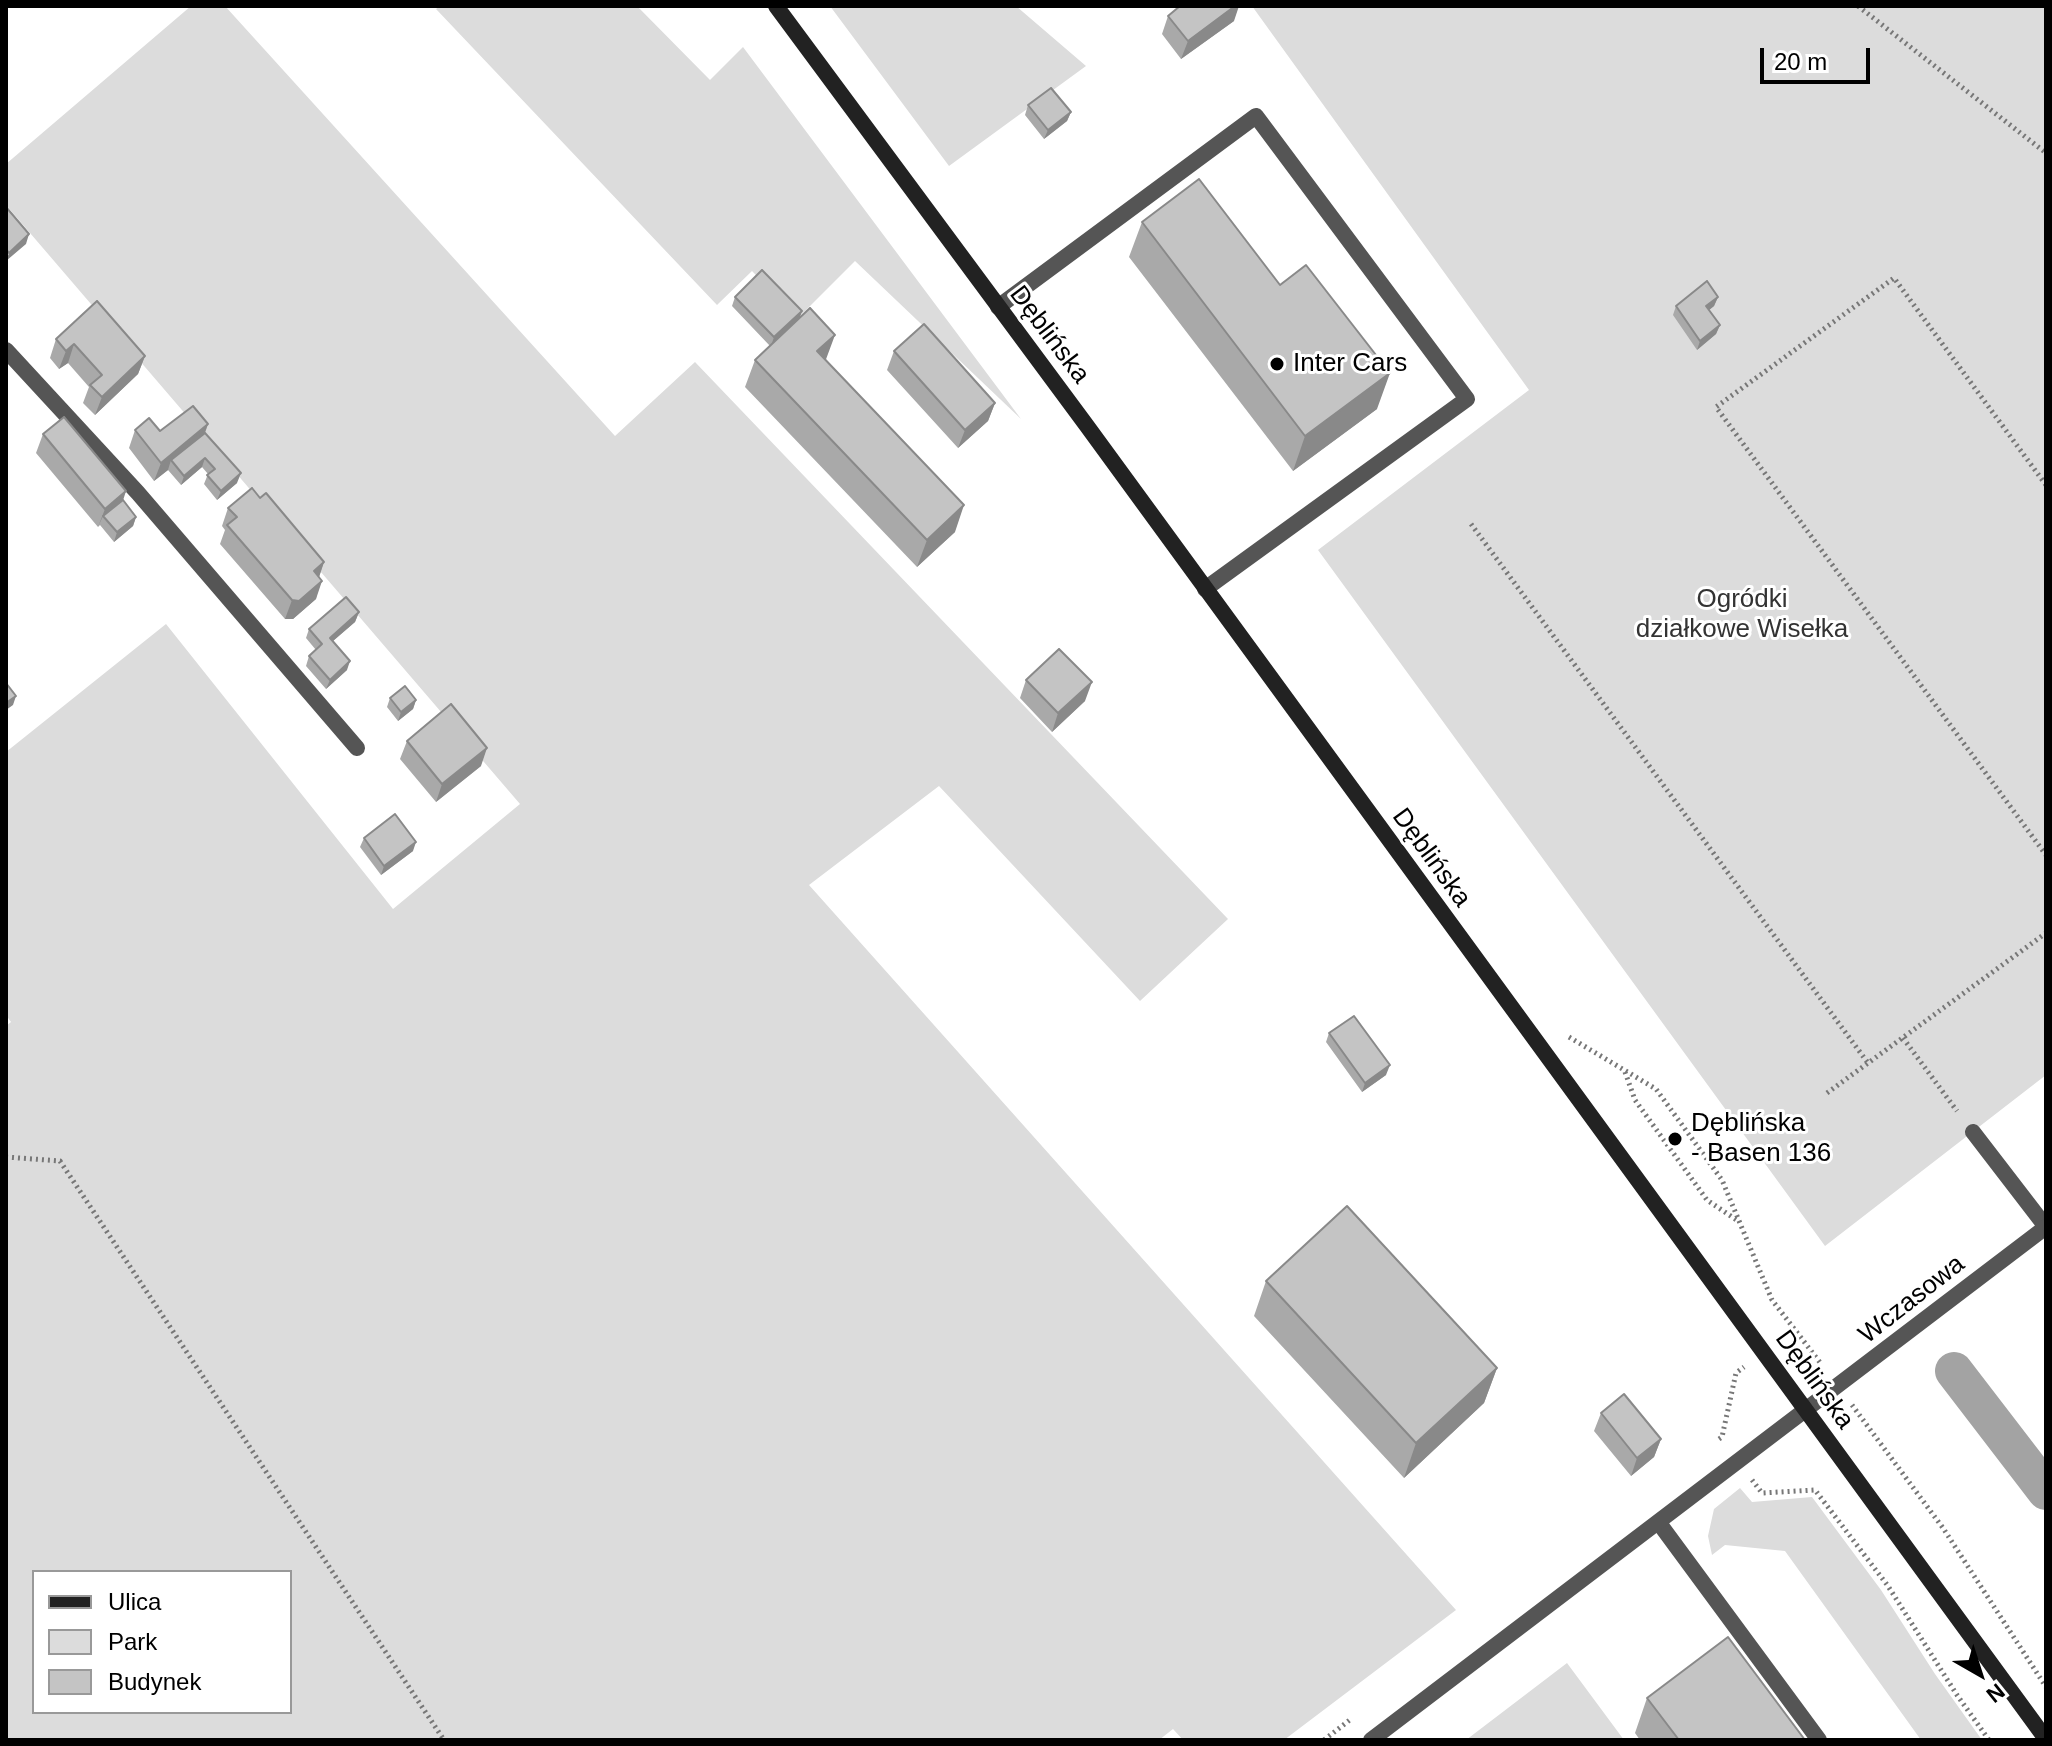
<!DOCTYPE html>
<meta charset="utf-8">
<style>
body{margin:0}
#map{position:relative;width:2052px;height:1746px;overflow:hidden;background:#fff;font-family:Arial,sans-serif}
canvas{display:block}
.frame{position:absolute;inset:0;border:8px solid #000;pointer-events:none}
.legend{position:absolute;left:32px;top:1570px;width:260px;height:144px;box-sizing:border-box;background:#fff;border:2px solid #999;margin:0;padding:10px 14px;list-style:none;font-size:24px;color:#000}
.legend li{display:flex;align-items:center;gap:16px;height:40px}
.legend b{width:40px;border:2px solid #999}
.north{position:absolute;left:1940px;top:1634px;width:80px;height:80px;-webkit-text-stroke:6px #fff;paint-order:stroke;rotate:141deg;font-size:22px;font-weight:700;line-height:32px;text-align:center;color:#000}
.north::after{content:'';display:block;margin:auto;width:28px;height:36px;background:#000;clip-path:polygon(50% 0,100% 100%,50% 72%,0 100%)}
.scale{position:absolute;left:1760px;top:48px;width:110px;height:36px;box-sizing:border-box;border:4px solid #000;border-top:0;padding-left:10px;font-size:24px;line-height:28px;white-space:nowrap;color:#000;-webkit-text-stroke:6px #fff;paint-order:stroke}
</style>
<div id="map">
<canvas width="2052" height="1746"></canvas>
<div class="frame"></div>
<ul class="legend">
<li><b style="height:10px;background:#222"></b>Ulica</li>
<li><b style="height:22px;background:#dcdcdc"></b>Park</li>
<li><b style="height:22px;background:#c4c4c4"></b>Budynek</li>
</ul>
<div class="north">N</div>
<div class="scale">20 m</div>
</div>
<script>
const ctx = document.querySelector('canvas').getContext('2d');
ctx.lineJoin = 'round';
function fill(path, color) {
  ctx.fillStyle = color;
  ctx.fill(path, 'evenodd');
}
function poly(rows) {
  const path = new Path2D();
  for (const r of rows) {
    path.moveTo(r[0], r[1]);
    for (let i = 2; i < r.length; i += 2) path.lineTo(r[i], r[i + 1]);
  }
  return path;
}
function trace(path, color, width, dash) {
  ctx.strokeStyle = color;
  ctx.lineWidth = width;
  ctx.lineCap = dash ? 'butt' : 'round';
  ctx.setLineDash(dash || []);
  ctx.stroke(path);
}
function label(font, color, halo, rows, align = 'center') {
  ctx.font = font + ' Arial,sans-serif';
  ctx.lineWidth = 6;
  ctx.setLineDash([]);
  ctx.textBaseline = 'middle';
  ctx.strokeStyle = halo;
  ctx.fillStyle = color;
  for (const [text, x, y, turn = 0] of rows) {
    ctx.save();
    ctx.translate(x, y);
    ctx.rotate((+turn || 0) * Math.PI / 180);
    ctx.textAlign = isNaN(turn) ? turn : align;
    if (halo) ctx.strokeText(text, 0, 0);
    ctx.fillText(text, 0, 0);
    ctx.restore();
  }
}
const green = poly([
 [191,6,225,6,615,436,695,362,1228,919,1140,1001,939,786,809,885,1456,1610,1284,1740,1183,1740,1173,1729,1159,1740,6,1740,6,1026,11,1022,6,1015,6,752,166,624,393,909,520,804,6,205,6,164],
 [34,1572,290,1572,290,1712,34,1712],
 [440,6,637,6,710,80,743,47,1021,419,855,261,798,318,752,271,717,305,436,9],
 [830,6,1016,6,1086,66,949,166],
 [1252,6,2046,6,2046,1075,1825,1246,1318,550,1529,390],
 [1740,1488,1752,1502,1812,1497,1881,1590,1935,1674,1982,1740,1921,1740,1785,1551,1725,1545,1712,1555,1708,1536,1714,1509],
 [1567,1663,1624,1740,1466,1740]
]);
const canal = poly([
 [1954,1371,2046,1491]
]);
const path = poly([
 [1858,6,2046,153],
 [2046,485,1894,278,1716,407,2046,855],
 [1471,524,1868,1063],
 [1569,1037,1656,1089,1722,1180,1772,1300,1822,1365],
 [1903,1038,1957,1111],
 [1625,1072,1635,1100,1707,1200,1738,1221],
 [1827,1093,2046,933],
 [6,1157,60,1161,444,1740],
 [1852,1405,1943,1528,2046,1687],
 [1719,1439,1722,1437,1736,1373,1744,1367],
 [1752,1480,1762,1493,1815,1490,1888,1586,1957,1695,1989,1740],
 [1324,1740,1351,1719]
]);
const service = poly([
 [998,307,1256,116,1467,399,1205,589],
 [6,350,138,493,357,748],
 [1973,1132,2046,1227],
 [1659,1523,1819,1740]
]);
const minor = poly([
 [1371,1740,2046,1227]
]);
const secondary = poly([
 [776,6,1087,426,2046,1739]
]);
const wall = poly([
 [1168,16,1234,21,1181,59,1162,34],
 [1028,105,1071,112,1067,121,1044,139,1025,115],
 [1142,222,1280,285,1377,409,1293,471,1129,257],
 [735,297,802,311,799,318,826,360,955,532,917,567,745,387,755,360,770,346,732,306],
 [1718,297,1714,306,1709,310,1720,325,1716,334,1697,350,1673,315,1676,306],
 [56,339,145,356,138,374,95,415,83,403,89,387,68,363,59,369,50,358],
 [894,351,995,403,988,421,958,448,887,370],
 [208,424,205,433,237,483,217,500,204,484,208,474,202,467,181,485,168,470,154,481,129,448,135,430,160,431],
 [43,434,123,500,136,517,133,526,114,542,100,525,98,527,36,453],
 [260,498,324,562,319,577,316,599,293,619,285,619,220,544,225,530,222,526,228,508],
 [359,612,355,622,333,641,347,670,326,689,306,666,309,656,316,650,306,638,309,629],
 [1026,680,1085,701,1052,732,1020,698],
 [390,698,416,700,413,709,398,721,387,707],
 [407,741,481,766,436,802,400,759],
 [364,838,413,851,381,875,360,847],
 [1329,1033,1386,1075,1362,1092,1326,1042],
 [1266,1281,1497,1368,1484,1403,1404,1478,1254,1316],
 [1601,1413,1661,1439,1654,1457,1631,1476,1594,1431],
 [1647,1698,1805,1740,1640,1740,1635,1733]
]);
const shadedWall = poly([
 [1235,6,1239,6,1234,21,1181,59,1188,41],
 [1071,112,1067,121,1044,139,1048,130],
 [29,234,26,244,6,261,9,253],
 [1718,297,1714,306,1703,315,1706,306],
 [802,311,799,320,771,346,774,337],
 [1720,325,1716,334,1697,350,1700,341],
 [835,335,825,362,817,351],
 [74,344,68,363,59,369,66,351],
 [145,356,138,374,95,415,102,397],
 [1390,373,1377,409,1293,471,1305,436],
 [995,403,988,421,958,448,965,430],
 [208,424,201,443,171,460,168,470,154,481,161,463],
 [205,458,202,467,181,485,184,476],
 [241,473,237,483,217,500,221,491],
 [126,491,120,510,103,516,98,527,105,509],
 [964,505,955,532,917,567,927,540],
 [136,517,133,526,114,542,117,532],
 [324,562,318,580,314,571],
 [322,581,316,599,293,619,285,619,292,600],
 [359,612,355,622,326,647,330,638],
 [350,661,347,670,326,689,330,680],
 [1092,682,1085,701,1052,732,1058,713],
 [16,696,13,705,6,710,6,703],
 [416,700,413,709,398,721,401,712],
 [487,748,481,766,436,802,442,784],
 [416,842,413,851,381,875,384,866],
 [1390,1065,1386,1075,1362,1092,1365,1083],
 [1497,1368,1484,1403,1404,1478,1416,1443],
 [1661,1439,1654,1457,1631,1476,1637,1458]
]);
const building = poly([
 [1180,6,1235,6,1188,41,1168,16,1180,6],
 [1051,88,1071,112,1048,130,1028,105,1051,88],
 [1199,179,1280,285,1306,265,1390,373,1305,436,1142,222,1199,179],
 [6,207,29,234,9,253,6,249,6,207],
 [762,270,802,311,774,337,735,297,762,270],
 [1707,281,1718,297,1706,306,1720,325,1700,341,1676,306,1707,281],
 [97,301,145,356,102,397,90,385,102,375,74,344,66,351,56,339,97,301],
 [810,308,835,335,817,351,964,505,927,540,755,360,810,308],
 [924,324,995,403,965,430,894,351,924,324],
 [193,406,208,424,161,463,135,430,149,418,160,431,193,406],
 [64,417,126,491,105,509,43,434,64,417],
 [205,433,241,473,221,491,207,475,215,469,205,458,184,476,171,460,205,433],
 [252,488,260,498,266,493,324,562,314,571,322,581,299,601,292,600,227,525,237,517,228,508,252,488],
 [123,500,136,517,117,532,103,516,123,500],
 [346,597,359,612,330,638,350,661,330,680,309,656,322,644,309,629,346,597],
 [1059,649,1092,682,1058,713,1026,680,1059,649],
 [6,683,16,696,6,703,6,683],
 [405,686,416,700,401,712,390,698,405,686],
 [451,704,487,748,442,784,407,741,451,704],
 [395,814,416,842,384,866,364,838,395,814],
 [1354,1016,1390,1065,1365,1083,1329,1033,1354,1016],
 [1347,1206,1497,1368,1416,1443,1266,1281,1347,1206],
 [1624,1394,1661,1439,1637,1458,1601,1413,1624,1394],
 [1728,1637,1805,1740,1679,1740,1647,1698,1728,1637]
]);
const markers = [
 [1277,364,8,"#000"],
 [1675,1139,8,"#000"]
];
const streetNames = [
 ["Dęblińska",1049,335,53],
 ["Dęblińska",1431,858,54],
 ["Wczasowa",1912,1300,-38],
 ["Dęblińska",1814,1380,54]
];
const poiNames = [
 ["Inter Cars",1293,364],
 ["Dęblińska",1691,1124],
 ["- Basen 136",1691,1154]
];
const parkNames = [
 ["Ogródki",1742,600],
 ["działkowe Wisełka",1742,630]
];
fill(green, '#dcdcdc');
trace(canal, '#a3a3a3', 38);
trace(path, '#777', 5, [2, 4]);
trace(service, '#555', 16);
trace(minor, '#555', 16);
trace(secondary, '#222', 16);
fill(wall, '#a9a9a9');
fill(shadedWall, '#898989');
fill(building, '#c4c4c4');
trace(building, '#898989', 2);
for (const [x, y, r, color] of markers) {
  const dot = new Path2D();
  dot.arc(x, y, r, 0, 2 * Math.PI);
  ctx.fillStyle = color;
  ctx.fill(dot);
  trace(dot, '#fff', 3);
}
label('26px', '#000', '#fff', streetNames);
label('26px', '#000', '#fff', poiNames, 'left');
label('26px', '#333', '#fff', parkNames);
</script>
